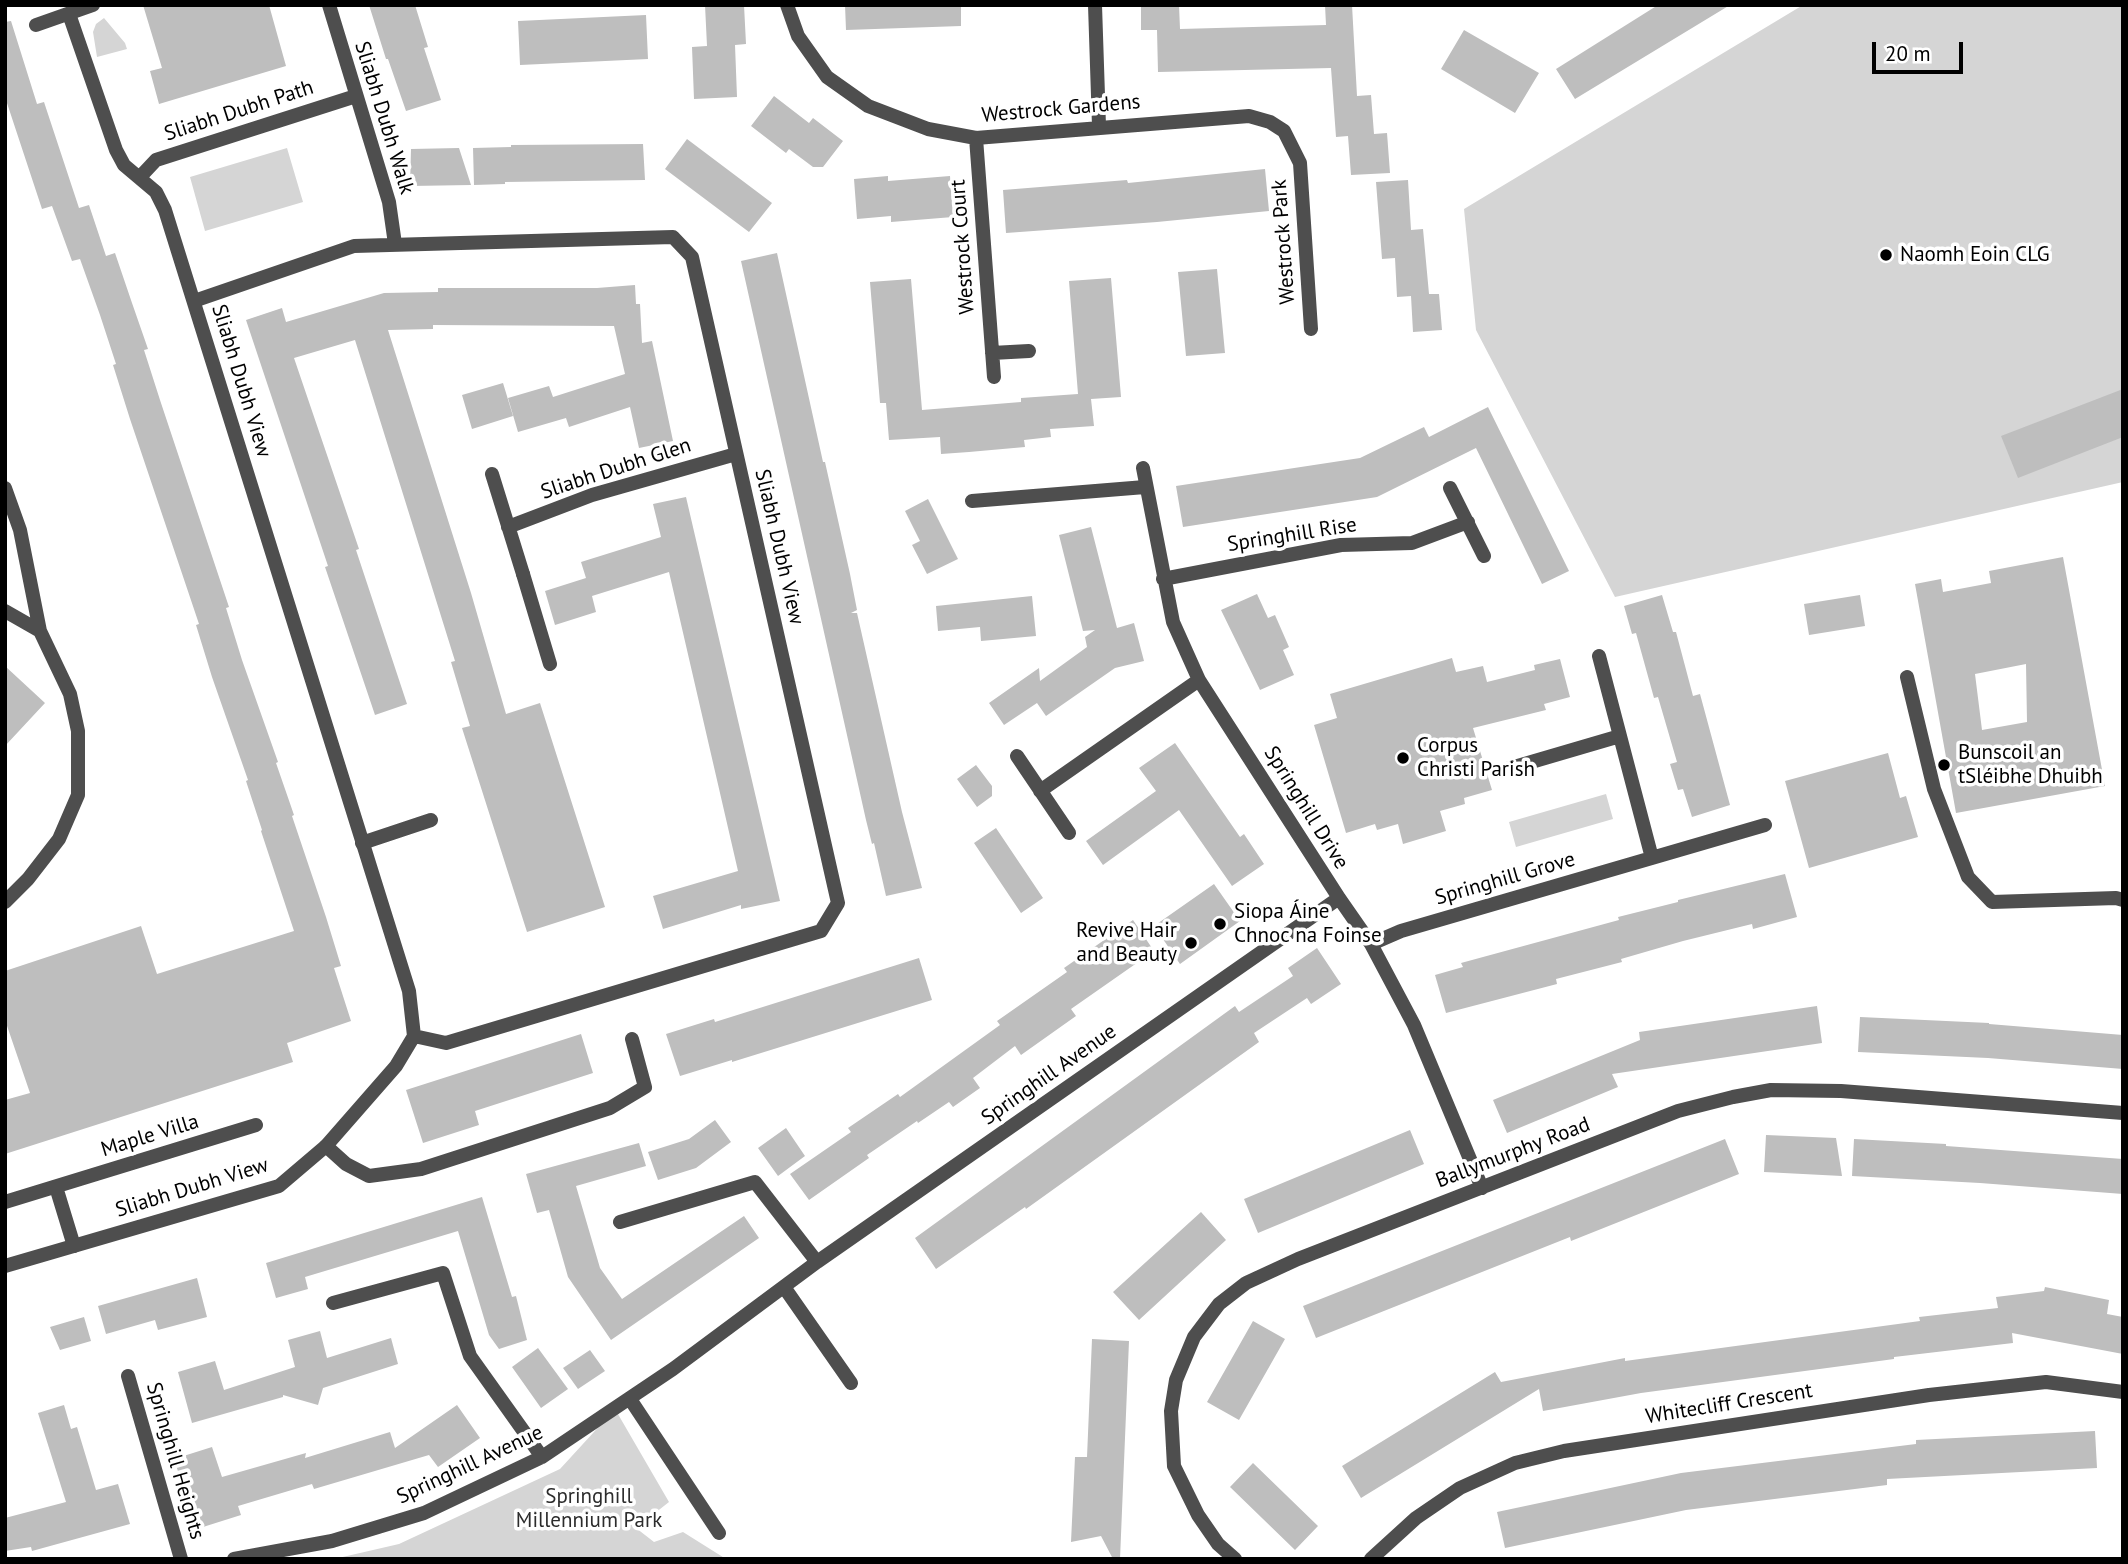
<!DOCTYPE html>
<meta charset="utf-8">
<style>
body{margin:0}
#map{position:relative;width:2128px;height:1564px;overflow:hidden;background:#fff;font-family:"PT Sans",sans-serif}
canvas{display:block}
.frame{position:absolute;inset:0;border:7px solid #000;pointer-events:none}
.scale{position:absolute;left:1872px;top:42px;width:91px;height:32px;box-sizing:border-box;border:4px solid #000;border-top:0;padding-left:9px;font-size:21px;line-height:24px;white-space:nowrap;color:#000;-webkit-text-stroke:5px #fff;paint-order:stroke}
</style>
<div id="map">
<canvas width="2128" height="1564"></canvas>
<div class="frame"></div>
<div class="scale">20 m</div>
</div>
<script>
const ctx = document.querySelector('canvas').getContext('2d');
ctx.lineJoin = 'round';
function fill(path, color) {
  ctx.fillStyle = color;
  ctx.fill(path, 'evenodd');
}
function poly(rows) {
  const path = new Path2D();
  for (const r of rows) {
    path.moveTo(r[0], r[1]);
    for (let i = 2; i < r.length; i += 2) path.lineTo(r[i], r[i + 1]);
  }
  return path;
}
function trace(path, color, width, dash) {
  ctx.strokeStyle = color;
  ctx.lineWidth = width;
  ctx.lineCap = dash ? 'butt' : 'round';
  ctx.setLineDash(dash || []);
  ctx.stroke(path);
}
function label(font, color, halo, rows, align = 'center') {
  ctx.font = font + ' "PT Sans",sans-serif';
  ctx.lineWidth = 7;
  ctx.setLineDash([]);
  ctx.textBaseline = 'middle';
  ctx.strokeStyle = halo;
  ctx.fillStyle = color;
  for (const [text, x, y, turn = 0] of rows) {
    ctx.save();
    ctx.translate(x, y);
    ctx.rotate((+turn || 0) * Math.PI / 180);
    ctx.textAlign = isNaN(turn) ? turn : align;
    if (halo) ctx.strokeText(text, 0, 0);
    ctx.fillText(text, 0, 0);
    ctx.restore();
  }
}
const green = poly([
 [1803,5,2123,5,2123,482,1615,597,1476,330,1464,209],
 [104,18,125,43,127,49,97,57,93,32,96,24],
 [287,148,303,202,205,231,190,177],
 [1606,794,1613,819,1516,847,1509,822],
 [615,1409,669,1502,636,1528,654,1542,683,1532,726,1559,334,1559,399,1544,560,1469]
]);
const building = poly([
 [143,5,269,5,286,66,159,104,150,71,162,68],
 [369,5,415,5,428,47,424,48,441,100,406,111,388,59,386,59],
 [705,5,744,5,746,44,735,45,737,97,694,99,692,47,707,46],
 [845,5,961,5,961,26,846,30],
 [1141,5,1179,5,1180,29,1326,25,1325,5,1352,5,1357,96,1371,95,1374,134,1387,133,1390,173,1351,175,1348,136,1336,137,1331,68,1158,72,1157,30,1141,30],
 [1658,5,1730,5,1575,99,1556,69],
 [646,15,648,59,520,65,518,21],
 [11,21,37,104,44,102,79,208,89,205,106,256,115,253,132,303,148,349,144,350,160,400,229,607,226,608,242,660,278,762,276,763,294,815,292,816,326,917,341,966,334,968,351,1021,287,1043,293,1062,5,1154,5,1100,30,1093,5,1020,5,971,141,926,157,974,294,931,261,831,262,830,246,781,248,780,212,677,196,625,199,624,130,419,113,365,116,364,100,315,80,259,72,261,52,206,42,209,5,97,5,22],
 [1464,30,1539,73,1515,113,1441,69],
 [774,96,809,123,813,118,843,141,823,167,813,167,789,149,786,153,751,126],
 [687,139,772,203,749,232,665,169],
 [643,144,645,180,505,182,505,184,474,185,473,148,511,147,511,145],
 [459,148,471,185,410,186,411,149],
 [1265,169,1269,211,1157,222,1006,233,1003,190,1127,180,1128,183],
 [888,176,888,181,950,176,953,217,891,222,891,216,857,219,854,179],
 [1408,180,1411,230,1423,229,1429,294,1439,294,1442,330,1413,332,1411,296,1397,297,1395,258,1382,259,1376,182],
 [777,253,823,462,825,462,850,574,857,610,851,613,857,613,902,812,922,888,886,896,874,843,872,844,866,820,741,261],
 [1217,269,1225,353,1186,356,1178,272],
 [1111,278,1121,397,1091,399,1094,426,1050,429,1051,437,1024,440,1025,447,969,452,941,454,940,437,889,440,886,403,880,403,870,282,911,279,922,410,1021,402,1021,398,1078,394,1069,281],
 [635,285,636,304,640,304,642,343,652,341,673,441,639,448,630,407,569,427,566,418,518,432,508,398,549,386,553,397,625,374,614,326,433,325,433,329,388,330,471,593,506,714,540,703,605,907,527,932,462,728,470,726,451,662,455,661,355,340,294,358,359,549,356,550,407,704,375,715,325,567,328,566,246,320,282,308,286,322,384,293,438,292,438,288,597,288],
 [503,383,513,416,472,429,462,395],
 [2123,389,2123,437,2018,478,2001,436],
 [1488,407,1569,571,1542,584,1476,448,1377,497,1183,527,1176,486,1360,458,1424,427,1429,437],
 [686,497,780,901,741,909,741,905,663,929,653,896,738,871,669,572,592,596,596,612,555,625,545,591,586,578,581,562,661,537,653,504],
 [928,499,958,559,927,574,912,545,920,541,905,511],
 [1091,527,1117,628,1134,623,1144,661,1115,668,1046,716,1037,703,1004,725,989,703,1039,668,1040,681,1087,647,1085,637,1095,630,1083,631,1059,535],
 [2063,557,2105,786,1956,813,1915,584,1941,579,1943,592,1991,583,1989,571],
 [2026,664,2027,722,1982,730,1975,674],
 [1257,594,1268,618,1275,615,1289,647,1283,650,1294,675,1260,690,1221,610],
 [1662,595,1673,632,1676,632,1693,696,1700,694,1730,805,1692,817,1683,789,1678,790,1670,764,1677,762,1658,697,1654,698,1636,633,1632,634,1624,606],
 [1860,595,1865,626,1809,635,1804,604],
 [1032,596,1036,636,981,641,980,627,938,631,936,606],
 [1452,658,1456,672,1483,666,1487,682,1535,670,1534,665,1560,659,1570,697,1544,704,1546,710,1473,728,1492,790,1464,798,1465,804,1440,811,1446,831,1403,844,1398,824,1377,830,1375,824,1346,833,1314,725,1337,718,1330,694],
 [5,666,45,703,5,746],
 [1175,743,1240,837,1244,834,1264,864,1232,886,1179,810,1103,865,1086,841,1156,791,1139,768],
 [1888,753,1900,798,1906,796,1918,837,1809,868,1785,781],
 [976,765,992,786,992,796,977,807,957,779],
 [996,828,1043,898,1021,913,974,843],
 [1785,874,1797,917,1753,929,1752,924,1683,941,1621,959,1622,962,1556,979,1557,984,1446,1013,1435,975,1463,967,1461,963,1619,920,1618,917,1678,902,1678,900],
 [1214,884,1240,921,1180,964,1154,926],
 [1133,920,1154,951,1071,1009,1076,1016,1021,1055,1015,1046,973,1078,980,1088,953,1107,949,1102,918,1123,917,1121,867,1155,869,1158,809,1200,790,1174,851,1132,848,1128,898,1094,900,1097,1000,1025,997,1021,1067,972,1064,968],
 [1317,948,1341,984,1311,1004,1307,998,1254,1033,1259,1042,1026,1209,1025,1207,936,1269,915,1238,1235,1006,1239,1012,1293,976,1288,968],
 [919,958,932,1000,732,1062,732,1060,680,1076,666,1034,714,1019,715,1022],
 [1817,1006,1822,1043,1612,1074,1618,1087,1507,1133,1493,1100,1640,1040,1639,1032],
 [1860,1017,1989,1023,1989,1024,2123,1035,2123,1069,1988,1058,1858,1052],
 [581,1034,593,1073,475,1111,479,1125,423,1143,406,1090],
 [715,1120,731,1142,696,1168,658,1180,648,1152,689,1139],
 [786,1128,805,1156,778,1176,758,1148],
 [1410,1130,1424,1164,1258,1233,1244,1199],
 [1766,1135,1836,1138,1842,1176,1764,1172],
 [1725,1139,1739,1174,1571,1241,1570,1237,1316,1338,1303,1306],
 [1854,1139,1946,1144,1946,1146,2123,1159,2123,1194,1980,1183,1852,1176],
 [639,1143,646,1166,576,1186,600,1268,622,1299,744,1216,759,1238,611,1340,568,1277,549,1210,537,1213,526,1174],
 [482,1197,512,1297,516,1296,527,1340,499,1349,489,1335,458,1231,305,1277,308,1289,276,1298,266,1263],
 [1201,1212,1226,1240,1139,1320,1113,1292],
 [197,1278,207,1317,158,1330,155,1320,106,1334,98,1306],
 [2045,1287,2109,1300,2107,1314,2123,1317,2123,1354,2012,1333,2013,1343,1894,1357,1894,1359,1641,1393,1543,1411,1539,1389,1361,1498,1342,1466,1495,1372,1501,1382,1625,1358,1625,1361,1920,1321,1919,1317,1998,1308,1996,1297,2044,1291],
 [84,1317,91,1341,60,1350,50,1327],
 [1253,1321,1285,1339,1239,1420,1207,1402],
 [320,1331,327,1358,391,1338,398,1364,323,1388,318,1405,283,1395,283,1397,192,1423,178,1372,215,1361,224,1390,295,1367,288,1340],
 [1092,1339,1129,1341,1120,1559,1113,1559,1101,1536,1071,1542,1075,1457,1087,1457],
 [538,1348,568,1389,541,1408,512,1367],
 [590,1350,605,1371,578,1389,563,1368],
 [64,1405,71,1429,77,1427,96,1490,118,1484,130,1524,32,1551,31,1547,5,1551,5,1518,66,1502,38,1413],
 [457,1405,480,1438,438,1467,429,1455,314,1489,312,1484,238,1506,241,1515,203,1527,191,1491,185,1493,174,1459,212,1447,222,1477,306,1453,305,1458,390,1432,395,1448],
 [2095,1431,2097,1468,1887,1479,1887,1485,1686,1510,1505,1548,1497,1512,1681,1473,1916,1444,1916,1440],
 [1253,1463,1318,1526,1295,1550,1230,1487]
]);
const service = poly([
 [5,488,20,530,40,631,5,611],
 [523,574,550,664],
 [1907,677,1934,789,1968,877,1992,902,2116,898,2123,900],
 [362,843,431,820],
 [5,902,28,879,59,839,78,795,78,731,70,694,40,631],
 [326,1146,346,1164,369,1176,421,1169,610,1108,645,1087,632,1039],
 [56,1187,74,1246],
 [5,1202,256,1125]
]);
const minor = poly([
 [329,5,389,202,395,244],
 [787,5,798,36,827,77,868,106,928,129,976,138,1249,116,1270,122,1284,131,1300,163,1311,329],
 [1095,5,1099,126],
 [36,25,93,5],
 [976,138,994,377],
 [140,177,156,160,356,96],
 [194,301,354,246,673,237,692,257,838,903,821,931,446,1043,414,1036],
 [992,353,1029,351],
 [1143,468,1173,622,1199,680,1339,898,1371,944,1414,1025,1482,1188],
 [492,474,523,574],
 [1450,488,1484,556],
 [972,501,1145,487],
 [508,527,592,495,736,454],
 [1163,579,1341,545,1412,543,1468,522],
 [1599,656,1652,858],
 [1017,756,1069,833],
 [1504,770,1620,736],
 [1040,791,1199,680],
 [1371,944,1401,931,1765,825],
 [620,1222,755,1182,817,1262],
 [5,1266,279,1186,326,1146,396,1066,414,1036,409,991,165,210,156,192,124,165,116,150,69,14],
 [784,1287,851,1383],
 [333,1303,443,1273,470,1356,542,1457],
 [128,1376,181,1559],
 [630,1399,719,1533],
 [234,1559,332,1541,424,1513,542,1457,673,1369,817,1262,1339,898],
 [1235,1559,1218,1544,1198,1515,1174,1466,1171,1411,1176,1380,1194,1337,1219,1304,1246,1283,1298,1259,1678,1111,1733,1097,1771,1090,1841,1091,2123,1113],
 [1371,1559,1416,1518,1460,1488,1515,1463,1564,1451,1929,1395,2046,1382,2123,1392]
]);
const markers = [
 [1886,255,7,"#000"],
 [1403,758,7,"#000"],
 [1944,765,7,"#000"],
 [1220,924,7,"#000"],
 [1191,943,7,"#000"]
];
const streetNames = [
 ["Westrock Gardens",1061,109,-5],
 ["Sliabh Dubh Path",239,111,-18],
 ["Sliabh Dubh Walk",384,118,73],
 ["Westrock Park",1284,242,-94],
 ["Westrock Court",963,247,-94],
 ["Sliabh Dubh View",241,381,73],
 ["Sliabh Dubh Glen",616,469,-18],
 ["Springhill Rise",1292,535,-9],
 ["Sliabh Dubh View",779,547,77],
 ["Springhill Drive",1306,808,58],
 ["Springhill Grove",1505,879,-16],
 ["Springhill Avenue",1049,1075,-35],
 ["Maple Villa",150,1136,-17],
 ["Ballymurphy Road",1513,1153,-21],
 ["Sliabh Dubh View",192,1188,-17],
 ["Whitecliff Crescent",1729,1404,-9],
 ["Springhill Heights",175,1461,74],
 ["Springhill Avenue",470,1465,-25]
];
const poiNames = [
 ["Naomh Eoin CLG",1900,255],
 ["Corpus",1417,746],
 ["Christi Parish",1417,770],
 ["Bunscoil an",1958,753],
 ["tSléibhe Dhuibh",1958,777],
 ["Siopa Áine",1234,912],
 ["Chnoc na Foinse",1234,936],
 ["Revive Hair",1177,931,"right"],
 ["and Beauty",1177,955,"right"]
];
const parkNames = [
 ["Springhill",589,1497],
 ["Millennium Park",589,1521]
];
fill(green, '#d5d5d5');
fill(building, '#bebebe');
trace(service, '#4e4e4e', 14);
trace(minor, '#4e4e4e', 14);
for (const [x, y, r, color] of markers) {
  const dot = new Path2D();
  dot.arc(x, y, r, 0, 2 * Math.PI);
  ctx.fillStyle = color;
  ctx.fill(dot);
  trace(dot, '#fff', 2.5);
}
label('21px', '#000', '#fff', streetNames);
label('21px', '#000', '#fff', poiNames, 'left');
label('21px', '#2c2c2c', '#fff', parkNames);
</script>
